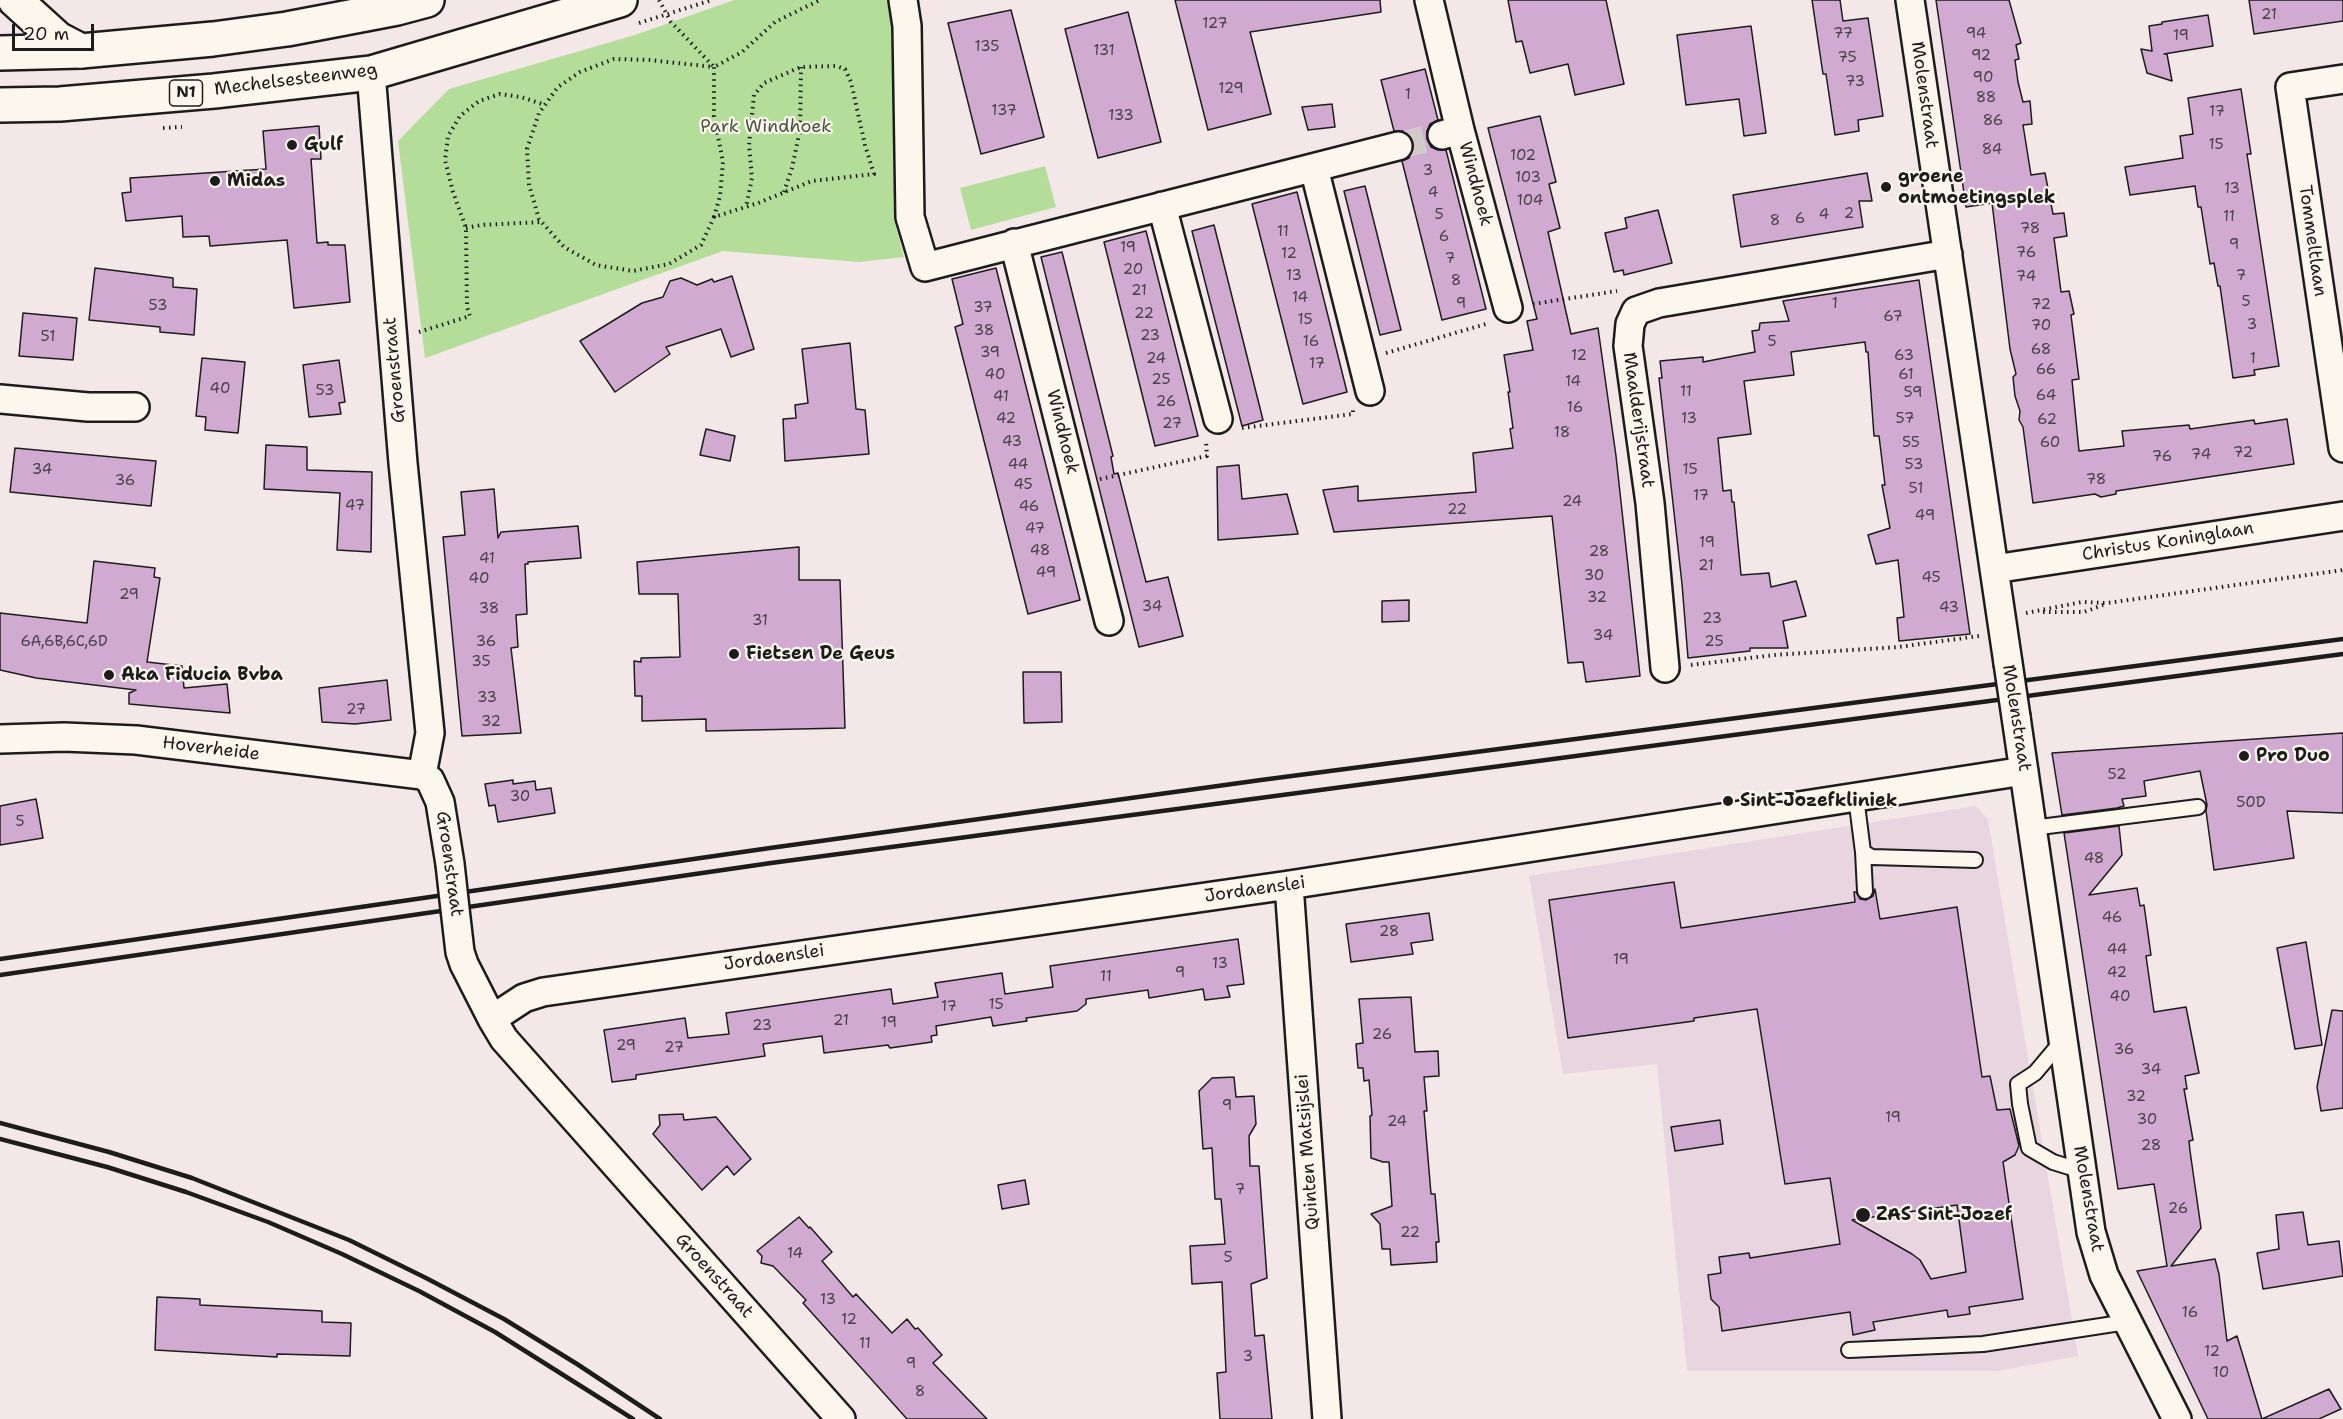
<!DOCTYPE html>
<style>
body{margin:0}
#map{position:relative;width:2343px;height:1419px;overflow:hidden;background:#f3e8e7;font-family:"Shantell Sans",sans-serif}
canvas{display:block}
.scale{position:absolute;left:12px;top:24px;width:82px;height:27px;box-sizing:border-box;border:3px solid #1c1c1c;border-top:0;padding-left:8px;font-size:18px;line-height:21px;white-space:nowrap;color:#1c1c1c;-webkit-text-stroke:4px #fbf7ec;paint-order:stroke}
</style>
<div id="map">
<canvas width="2343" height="1419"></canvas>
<div class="scale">20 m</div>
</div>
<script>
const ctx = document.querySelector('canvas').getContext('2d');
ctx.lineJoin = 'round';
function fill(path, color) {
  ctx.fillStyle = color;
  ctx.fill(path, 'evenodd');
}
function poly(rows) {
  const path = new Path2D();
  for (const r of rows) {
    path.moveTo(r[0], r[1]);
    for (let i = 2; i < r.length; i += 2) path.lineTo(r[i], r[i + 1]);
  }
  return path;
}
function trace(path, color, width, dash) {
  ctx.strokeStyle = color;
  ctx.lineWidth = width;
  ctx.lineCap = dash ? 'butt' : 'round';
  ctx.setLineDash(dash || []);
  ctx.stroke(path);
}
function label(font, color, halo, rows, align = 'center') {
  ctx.font = font + ' "Shantell Sans",sans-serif';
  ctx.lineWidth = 4.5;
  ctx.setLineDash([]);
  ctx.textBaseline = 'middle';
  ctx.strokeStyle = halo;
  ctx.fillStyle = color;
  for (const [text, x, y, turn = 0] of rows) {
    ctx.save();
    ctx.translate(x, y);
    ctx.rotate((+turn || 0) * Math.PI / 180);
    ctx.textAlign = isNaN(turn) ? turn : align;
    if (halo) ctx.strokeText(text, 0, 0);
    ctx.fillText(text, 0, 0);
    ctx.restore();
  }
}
const built = poly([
 [1976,806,1988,819,2078,1356,1997,1371,1687,1371,1657,1064,1563,1074,1529,876]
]);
const green = poly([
 [734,0,886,0,893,25,895,223,904,257,859,262,723,251,425,358,398,141,449,89,635,35],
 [1045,166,1056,207,971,230,960,188]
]);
const building = poly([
 [1175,0,1380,0,1381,12,1250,32,1271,114,1208,130,1175,0],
 [1508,0,1606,0,1624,84,1575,95,1568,64,1530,73,1522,41,1516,42,1508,0],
 [1812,0,1840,0,1843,21,1868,18,1883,116,1858,120,1859,131,1835,135,1826,74,1823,74,1812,0],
 [1936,0,2009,0,2021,43,2016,45,2019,59,2015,60,2018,82,2023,102,2030,101,2032,124,2023,125,2031,175,2045,173,2053,214,2064,213,2067,236,2054,238,2061,292,2069,291,2074,314,2071,315,2079,379,2072,380,2079,451,2124,446,2122,431,2189,425,2190,429,2254,420,2255,424,2287,419,2294,464,2116,491,2116,494,2101,497,2095,494,2033,503,2023,427,2019,420,2020,411,2015,396,2013,377,2016,374,2010,349,1992,203,1966,207,1936,0],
 [2249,0,2343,0,2343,21,2254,34,2249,0],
 [1011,10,1044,137,981,154,948,23,1011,10],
 [1128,12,1161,142,1098,158,1065,29,1128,12],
 [2208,15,2213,46,2164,54,2167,54,2172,81,2147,73,2141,49,2152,51,2149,26,2162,24,2162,22,2208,15],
 [1751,26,1766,133,1744,136,1739,99,1686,105,1677,35,1751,26],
 [1425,69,1438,120,1430,124,1427,131,1427,139,1431,147,1438,150,1446,150,1486,309,1442,320,1402,161,1409,158,1413,151,1413,142,1409,135,1403,131,1394,131,1381,80,1425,69],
 [2241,89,2251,154,2247,154,2279,366,2254,370,2255,375,2233,378,2220,286,2218,286,2214,263,2210,264,2201,207,2198,207,2195,186,2130,195,2125,167,2183,158,2180,136,2193,134,2188,98,2241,89],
 [1332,104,1335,127,1308,130,1302,107,1332,104],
 [1540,116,1556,182,1549,184,1560,228,1548,232,1571,334,1598,328,1616,456,1640,676,1586,682,1583,662,1568,663,1552,516,1334,532,1323,490,1358,486,1358,501,1476,492,1473,453,1513,448,1510,429,1513,428,1508,392,1510,392,1504,355,1533,350,1527,321,1537,319,1488,128,1540,116],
 [319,126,321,159,311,159,317,243,328,242,328,245,345,245,350,302,294,308,287,240,210,246,209,236,183,237,182,216,126,221,122,193,131,192,130,178,266,169,263,131,319,126],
 [1867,173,1872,201,1859,201,1863,227,1741,247,1733,195,1867,173],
 [1365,186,1401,330,1380,335,1344,191,1365,186],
 [1297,192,1347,392,1303,404,1252,204,1297,192],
 [1658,210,1672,263,1624,275,1623,270,1614,272,1605,233,1627,228,1625,218,1658,210],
 [1214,225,1263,420,1242,426,1192,231,1214,225],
 [1146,231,1198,436,1155,446,1104,242,1146,231],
 [1062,252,1113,456,1111,457,1114,474,1118,473,1146,582,1168,577,1183,636,1139,647,1041,257,1062,252],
 [95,268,173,278,173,287,197,289,194,335,160,332,160,327,89,320,95,268],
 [996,268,1080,600,1028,614,955,327,963,324,952,279,996,268],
 [732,276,754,349,731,357,721,329,666,347,670,354,615,392,580,341,642,303,663,297,670,281,681,278,697,285,712,279,714,282,732,276],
 [1919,280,1970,634,1899,641,1897,618,1904,617,1898,560,1876,564,1868,535,1890,528,1882,485,1885,485,1879,436,1874,436,1868,352,1866,352,1865,342,1791,352,1794,375,1744,381,1751,434,1718,438,1723,491,1731,490,1732,502,1734,502,1741,575,1769,573,1771,587,1796,581,1806,616,1783,621,1788,648,1750,648,1750,651,1688,658,1682,584,1659,378,1662,378,1660,361,1703,357,1703,362,1755,352,1752,331,1759,330,1760,323,1789,321,1783,301,1919,280],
 [23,313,77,318,73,360,19,356,23,313],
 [850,343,856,409,865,410,869,454,785,461,783,419,796,418,795,405,808,403,802,349,850,343],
 [202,358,245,362,238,433,205,430,206,417,196,416,202,358],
 [339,360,345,402,339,403,341,414,309,417,303,365,339,360],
 [706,429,735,436,730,461,700,455,706,429],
 [266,445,307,447,307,470,372,472,371,552,337,550,340,493,264,489,266,445],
 [15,448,156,461,151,506,10,492,15,448],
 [1239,465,1242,499,1287,494,1298,534,1218,540,1217,467,1239,465],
 [494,489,498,538,501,532,578,526,581,558,528,562,528,564,525,564,527,614,516,615,518,647,511,648,521,733,462,736,443,537,465,535,461,492,494,489],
 [799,547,799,580,840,580,845,728,706,731,706,719,642,721,642,696,635,696,634,661,641,662,641,658,680,657,678,594,639,594,637,562,799,547],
 [94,561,155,568,154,577,160,578,147,662,182,666,184,688,227,684,230,713,129,704,129,693,136,690,36,678,0,670,0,613,87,623,94,561],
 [1409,600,1409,621,1382,622,1382,601,1409,600],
 [1023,672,1061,672,1062,722,1024,723,1023,672],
 [387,680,391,720,355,724,322,722,319,688,387,680],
 [2343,733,2343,813,2287,811,2294,858,2214,870,2206,811,2207,805,2200,771,2144,781,2146,796,2122,799,2124,806,2117,808,2062,815,2052,753,2343,733],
 [513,780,513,784,535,781,536,790,551,788,555,813,498,822,495,805,489,806,485,784,513,780],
 [36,799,43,838,0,845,0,806,36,799],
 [2119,826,2122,855,2089,895,2137,888,2140,906,2144,905,2151,955,2146,956,2154,1012,2186,1007,2199,1073,2185,1076,2187,1089,2184,1089,2193,1140,2189,1141,2190,1151,2201,1228,2171,1266,2215,1259,2219,1274,2227,1341,2237,1336,2262,1419,2208,1419,2137,1271,2167,1266,2154,1184,2118,1189,2064,833,2119,826],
 [1674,882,1681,928,1855,902,1854,892,1856,892,1860,899,1866,900,1873,896,1875,889,1880,919,1957,907,1982,1077,1990,1076,1997,1110,2010,1109,2019,1146,2015,1155,2003,1162,2023,1299,1969,1307,1970,1314,1948,1317,1947,1310,1873,1322,1875,1330,1853,1335,1850,1312,1722,1331,1719,1307,1711,1299,1708,1275,1721,1273,1719,1257,1749,1253,1750,1258,1840,1244,1830,1178,1785,1184,1757,1009,1694,1018,1694,1021,1568,1038,1549,900,1674,882],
 [1957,1205,1966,1272,1931,1279,1920,1260,1912,1254,1852,1220,1957,1205],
 [1429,913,1433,940,1411,943,1413,954,1351,962,1346,924,1429,913],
 [1238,939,1244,984,1227,986,1230,997,1205,1000,1203,989,1149,998,1148,990,1086,999,1086,1004,1077,1011,1026,1018,1027,1021,993,1026,991,1017,936,1026,937,1035,931,1036,932,1042,890,1048,888,1045,824,1053,822,1036,763,1044,765,1056,636,1075,636,1079,612,1082,604,1030,685,1018,688,1038,729,1034,726,1013,891,989,893,1004,938,997,935,983,1002,973,1005,994,1053,987,1050,966,1238,939],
 [2306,942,2322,1045,2295,1049,2277,948,2306,942],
 [1411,997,1415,1052,1438,1051,1439,1076,1424,1077,1427,1111,1424,1111,1431,1194,1435,1194,1439,1242,1436,1242,1437,1262,1391,1265,1390,1249,1382,1249,1380,1224,1371,1214,1392,1206,1389,1162,1383,1162,1371,1158,1370,1116,1372,1115,1369,1080,1364,1081,1363,1068,1358,1068,1356,1044,1363,1043,1359,999,1411,997],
 [2332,1010,2343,1011,2343,1108,2321,1111,2317,1087,2332,1010],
 [1234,1077,1236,1097,1254,1096,1256,1124,1249,1136,1250,1166,1259,1166,1267,1278,1251,1284,1255,1336,1264,1335,1272,1419,1220,1419,1217,1373,1226,1372,1222,1282,1192,1284,1190,1246,1225,1244,1221,1199,1215,1199,1212,1148,1203,1149,1199,1091,1212,1078,1234,1077],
 [683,1114,684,1120,716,1117,751,1159,734,1175,727,1166,702,1190,653,1134,660,1125,659,1115,683,1114],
 [1720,1120,1723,1144,1675,1151,1671,1127,1720,1120],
 [1025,1180,1029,1204,1002,1209,998,1185,1025,1180],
 [2303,1212,2308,1245,2339,1241,2343,1276,2263,1289,2257,1253,2279,1249,2276,1215,2303,1212],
 [799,1217,809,1228,810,1227,832,1252,822,1261,853,1297,856,1294,892,1333,907,1319,915,1329,918,1328,942,1355,933,1363,987,1419,907,1419,803,1303,806,1300,773,1266,761,1263,762,1256,757,1251,799,1217],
 [157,1297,200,1299,200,1305,322,1311,322,1322,351,1323,350,1356,277,1354,277,1357,155,1350,157,1297],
 [2329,1389,2341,1409,2319,1419,2262,1419,2329,1389]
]);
const minorTunnel = poly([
 [1398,146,1442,135]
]);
const path = poly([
 [659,0,671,22,714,67,742,52,775,22,820,0],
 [639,23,712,0],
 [163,128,182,127],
 [784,192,792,168,800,130,801,67],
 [714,217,720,196,723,162,714,116,714,67,649,60,614,59,580,72,558,87,539,113,527,149,529,185,539,219,564,247,596,265,633,271,669,264,701,245,714,217,758,203,812,181,874,174,865,145,851,82,845,69,836,66,801,67,764,83,754,95,749,145,752,178,746,207],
 [466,228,481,225,541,222],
 [1533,304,1617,291],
 [419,332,470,316,467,307,466,228,453,192,445,160,448,136,460,116,479,101,500,94,521,97,545,105],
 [1386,353,1486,324],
 [1242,428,1353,414,1353,410],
 [1100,479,1207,456,1206,441],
 [2043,612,2084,612,2103,605],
 [2026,613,2082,602,2107,603,2343,570],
 [1691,665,1774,655,1898,647,1979,636]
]);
const service = poly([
 [1856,797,1863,852,1872,857,1975,860],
 [2032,828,2198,807],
 [1863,852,1865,891],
 [2062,1041,2035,1073,2018,1084,2020,1104,2029,1148,2053,1162,2082,1171],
 [1849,1350,1983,1344,2127,1322]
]);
const minor = poly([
 [903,0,907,26,910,217,925,267,1398,146],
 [1429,0,1460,130,1442,135],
 [1910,0,2008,663],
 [371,73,403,463,430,733,422,775],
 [2343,79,2290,87,2343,448],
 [1460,130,1508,308],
 [1314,168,1370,391],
 [1162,206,1218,419],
 [1014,243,1109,621],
 [0,399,88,407,135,407],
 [1994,569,2343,516],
 [1665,668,1650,503,1628,346,1630,324,1636,311,1659,303,1948,254],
 [2016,717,2091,1232,2104,1275,2177,1419],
 [0,739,64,737,136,740,422,775,430,780,440,802,450,864],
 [1289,885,1327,1419],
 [455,909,460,952,464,964,492,1019,504,1039,841,1419],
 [492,1019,524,998,543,992,1289,885,2024,771]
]);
const secondary = poly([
 [15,0,58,39,81,51]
]);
const primary = poly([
 [0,53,81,51,213,39,287,29,397,8,427,0],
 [0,105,60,104,214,91,371,73,620,0]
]);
const rail = poly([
 [0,959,770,848,1261,780,2343,639],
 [0,975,771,863,2343,654],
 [0,1123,109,1152,192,1178,349,1240,426,1278,504,1319,577,1364,660,1419],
 [0,1139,107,1167,186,1192,268,1222,342,1254,419,1291,495,1332,633,1419]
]);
const minorBridge = poly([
 [2008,663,2016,717],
 [450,864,455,909]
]);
const markers = [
 [292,145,6,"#1c1c1c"],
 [215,181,6,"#1c1c1c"],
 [1886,187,6,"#1c1c1c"],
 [734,654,6,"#1c1c1c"],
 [109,675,6,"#1c1c1c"],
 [2244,756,6,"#1c1c1c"],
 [1728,801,6,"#1c1c1c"],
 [1863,1215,8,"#1c1c1c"]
];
const numberNames = [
 ["21",2269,15],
 ["127",1215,24],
 ["77",1843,34],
 ["94",1976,34],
 ["19",2181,36],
 ["135",987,47],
 ["131",1104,51],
 ["92",1981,56],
 ["75",1847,58],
 ["90",1983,78],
 ["73",1855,82],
 ["129",1231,89],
 ["1",1408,95],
 ["88",1986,98],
 ["137",1004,111],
 ["17",2217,112],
 ["133",1121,116],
 ["86",1993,121],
 ["15",2216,145],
 ["84",1992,150],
 ["102",1523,156],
 ["3",1428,171],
 ["103",1528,178],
 ["13",2232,189],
 ["4",1433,193],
 ["104",1530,201],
 ["2",1849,214],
 ["5",1439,215],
 ["4",1824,215],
 ["11",2229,217],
 ["6",1800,219],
 ["8",1775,221],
 ["78",2030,229],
 ["11",1283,232],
 ["6",1444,237],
 ["9",2234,245],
 ["19",1128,248],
 ["76",2026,253],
 ["12",1289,254],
 ["7",1450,259],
 ["20",1133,270],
 ["13",1294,276],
 ["7",2241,276],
 ["74",2026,277],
 ["8",1456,281],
 ["21",1139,291],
 ["14",1300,298],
 ["5",2246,302],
 ["9",1461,304],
 ["1",1835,304],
 ["72",2041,305],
 ["53",158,306],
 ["37",983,308],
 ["22",1144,314],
 ["67",1893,317],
 ["15",1305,320],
 ["3",2252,325],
 ["70",2041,326],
 ["38",984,331],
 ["23",1150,336],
 ["51",48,337],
 ["16",1311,342],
 ["5",1772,342],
 ["68",2041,350],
 ["39",990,353],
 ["12",1579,356],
 ["63",1904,356],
 ["24",1156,359],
 ["1",2253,359],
 ["17",1317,364],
 ["66",2046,370],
 ["40",995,375],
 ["61",1906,375],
 ["25",1161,380],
 ["14",1573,382],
 ["40",220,389],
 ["53",325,391],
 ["11",1686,392],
 ["59",1913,393],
 ["64",2046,396],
 ["41",1001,397],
 ["26",1166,402],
 ["16",1575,408],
 ["42",1006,419],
 ["13",1689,419],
 ["57",1905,419],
 ["62",2047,420],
 ["27",1172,424],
 ["18",1562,433],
 ["43",1012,442],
 ["55",1911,443],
 ["60",2050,443],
 ["72",2243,453],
 ["74",2201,455],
 ["76",2162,457],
 ["44",1018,465],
 ["53",1914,465],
 ["34",42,470],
 ["15",1690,470],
 ["78",2096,480],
 ["36",125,481],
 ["45",1023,485],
 ["51",1916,489],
 ["17",1701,496],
 ["24",1572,502],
 ["47",355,506],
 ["46",1029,507],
 ["22",1457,510],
 ["49",1925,516],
 ["47",1035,529],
 ["19",1707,543],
 ["48",1040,551],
 ["28",1599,552],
 ["41",487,559],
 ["21",1706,566],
 ["49",1046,573],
 ["30",1594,576],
 ["45",1931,578],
 ["40",479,579],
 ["29",129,595],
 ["32",1597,598],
 ["34",1152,607],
 ["43",1949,608],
 ["38",489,609],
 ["23",1712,619],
 ["31",760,621],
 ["34",1603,636],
 ["6A,6B,6C,6D",64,642],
 ["36",486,642],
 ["25",1714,642],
 ["35",481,662],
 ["33",487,698],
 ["27",356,710],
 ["32",491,722],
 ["52",2117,775],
 ["30",520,797],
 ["50D",2251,803],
 ["5",20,822],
 ["48",2094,859],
 ["46",2112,918],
 ["28",1389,932],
 ["44",2117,950],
 ["19",1621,960],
 ["13",1220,964],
 ["9",1180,973],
 ["42",2117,973],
 ["11",1106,977],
 ["40",2120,997],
 ["15",996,1005],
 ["17",949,1007],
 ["21",841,1021],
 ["19",889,1023],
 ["23",762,1026],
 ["26",1382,1035],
 ["29",626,1046],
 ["27",674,1048],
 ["36",2124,1050],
 ["34",2151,1070],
 ["32",2136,1097],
 ["9",1227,1106],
 ["19",1893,1118],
 ["30",2147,1120],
 ["24",1397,1122],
 ["28",2151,1146],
 ["7",1240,1190],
 ["26",2178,1209],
 ["22",1410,1233],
 ["14",795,1254],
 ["5",1228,1258],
 ["13",828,1300],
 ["16",2190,1313],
 ["12",849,1320],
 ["11",865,1344],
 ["12",2212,1352],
 ["3",1248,1357],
 ["9",911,1364],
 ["10",2221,1373],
 ["8",920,1392]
];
const shields = [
 [186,93,33]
];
const shieldNames = [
 ["N1",186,93]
];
const streetNames = [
 ["Mechelsesteenweg",296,80,-7],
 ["Molenstraat",1924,95,82],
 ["Windhoek",1475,184,75],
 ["Tommeltlaan",2312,241,82],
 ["Groenstraat",395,370,-95],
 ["Maalderijstraat",1638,420,82],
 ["Windhoek",1062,432,76],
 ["Christus Koninglaan",2168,542,-9],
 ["Molenstraat",2016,718,81],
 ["Hoverheide",211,749,7],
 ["Groenstraat",449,864,82],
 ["Jordaenslei",1255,890,-8],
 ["Jordaenslei",774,958,-8],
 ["Quinten Matsijslei",1308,1152,-94],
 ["Molenstraat",2088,1199,80],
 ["Groenstraat",714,1276,48]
];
const parkNames = [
 ["Park Windhoek",766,127]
];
const poiNames = [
 ["Gulf",304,145],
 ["groene",1898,177],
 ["ontmoetingsplek",1898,198],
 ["Midas",227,181],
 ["Fietsen De Geus",746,654],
 ["Aka Fiducia Bvba",121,675],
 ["Pro Duo",2256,756],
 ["Sint-Jozefkliniek",1740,801],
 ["ZAS Sint-Jozef",1876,1215]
];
fill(built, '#e9d5e0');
fill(green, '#b4dd99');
fill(building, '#d1aad1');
trace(building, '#1c1c1c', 1.5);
trace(minorTunnel, '#d3c9c9', 27, [27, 14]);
trace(service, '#1c1c1c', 18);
trace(minor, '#1c1c1c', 32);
trace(secondary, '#1c1c1c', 38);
trace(primary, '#1c1c1c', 38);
trace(path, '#1c1c1c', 4, [1.5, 4.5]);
trace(service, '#fbf7ec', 14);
trace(minor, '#fbf7ec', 27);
trace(secondary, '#fbf7ec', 33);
trace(primary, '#fbf7ec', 33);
trace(rail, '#1c1c1c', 4.5);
trace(minorBridge, '#1c1c1c', 32, []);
trace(minorBridge, '#fbf7ec', 27);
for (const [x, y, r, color] of markers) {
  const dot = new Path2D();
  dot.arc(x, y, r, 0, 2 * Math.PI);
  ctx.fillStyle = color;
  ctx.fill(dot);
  trace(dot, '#fbf7ec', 2);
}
label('15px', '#494049', null, numberNames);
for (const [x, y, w] of shields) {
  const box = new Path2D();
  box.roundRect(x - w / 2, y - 13, w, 26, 4.5);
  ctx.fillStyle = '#fbf7ec';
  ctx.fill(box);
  trace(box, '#1c1c1c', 1.5);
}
label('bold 16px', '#1c1c1c', null, shieldNames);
label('18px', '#1c1c1c', '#fbf7ec', streetNames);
label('18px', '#4a5642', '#fbf7ec', parkNames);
label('bold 18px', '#1c1c1c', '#fbf7ec', poiNames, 'left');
</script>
